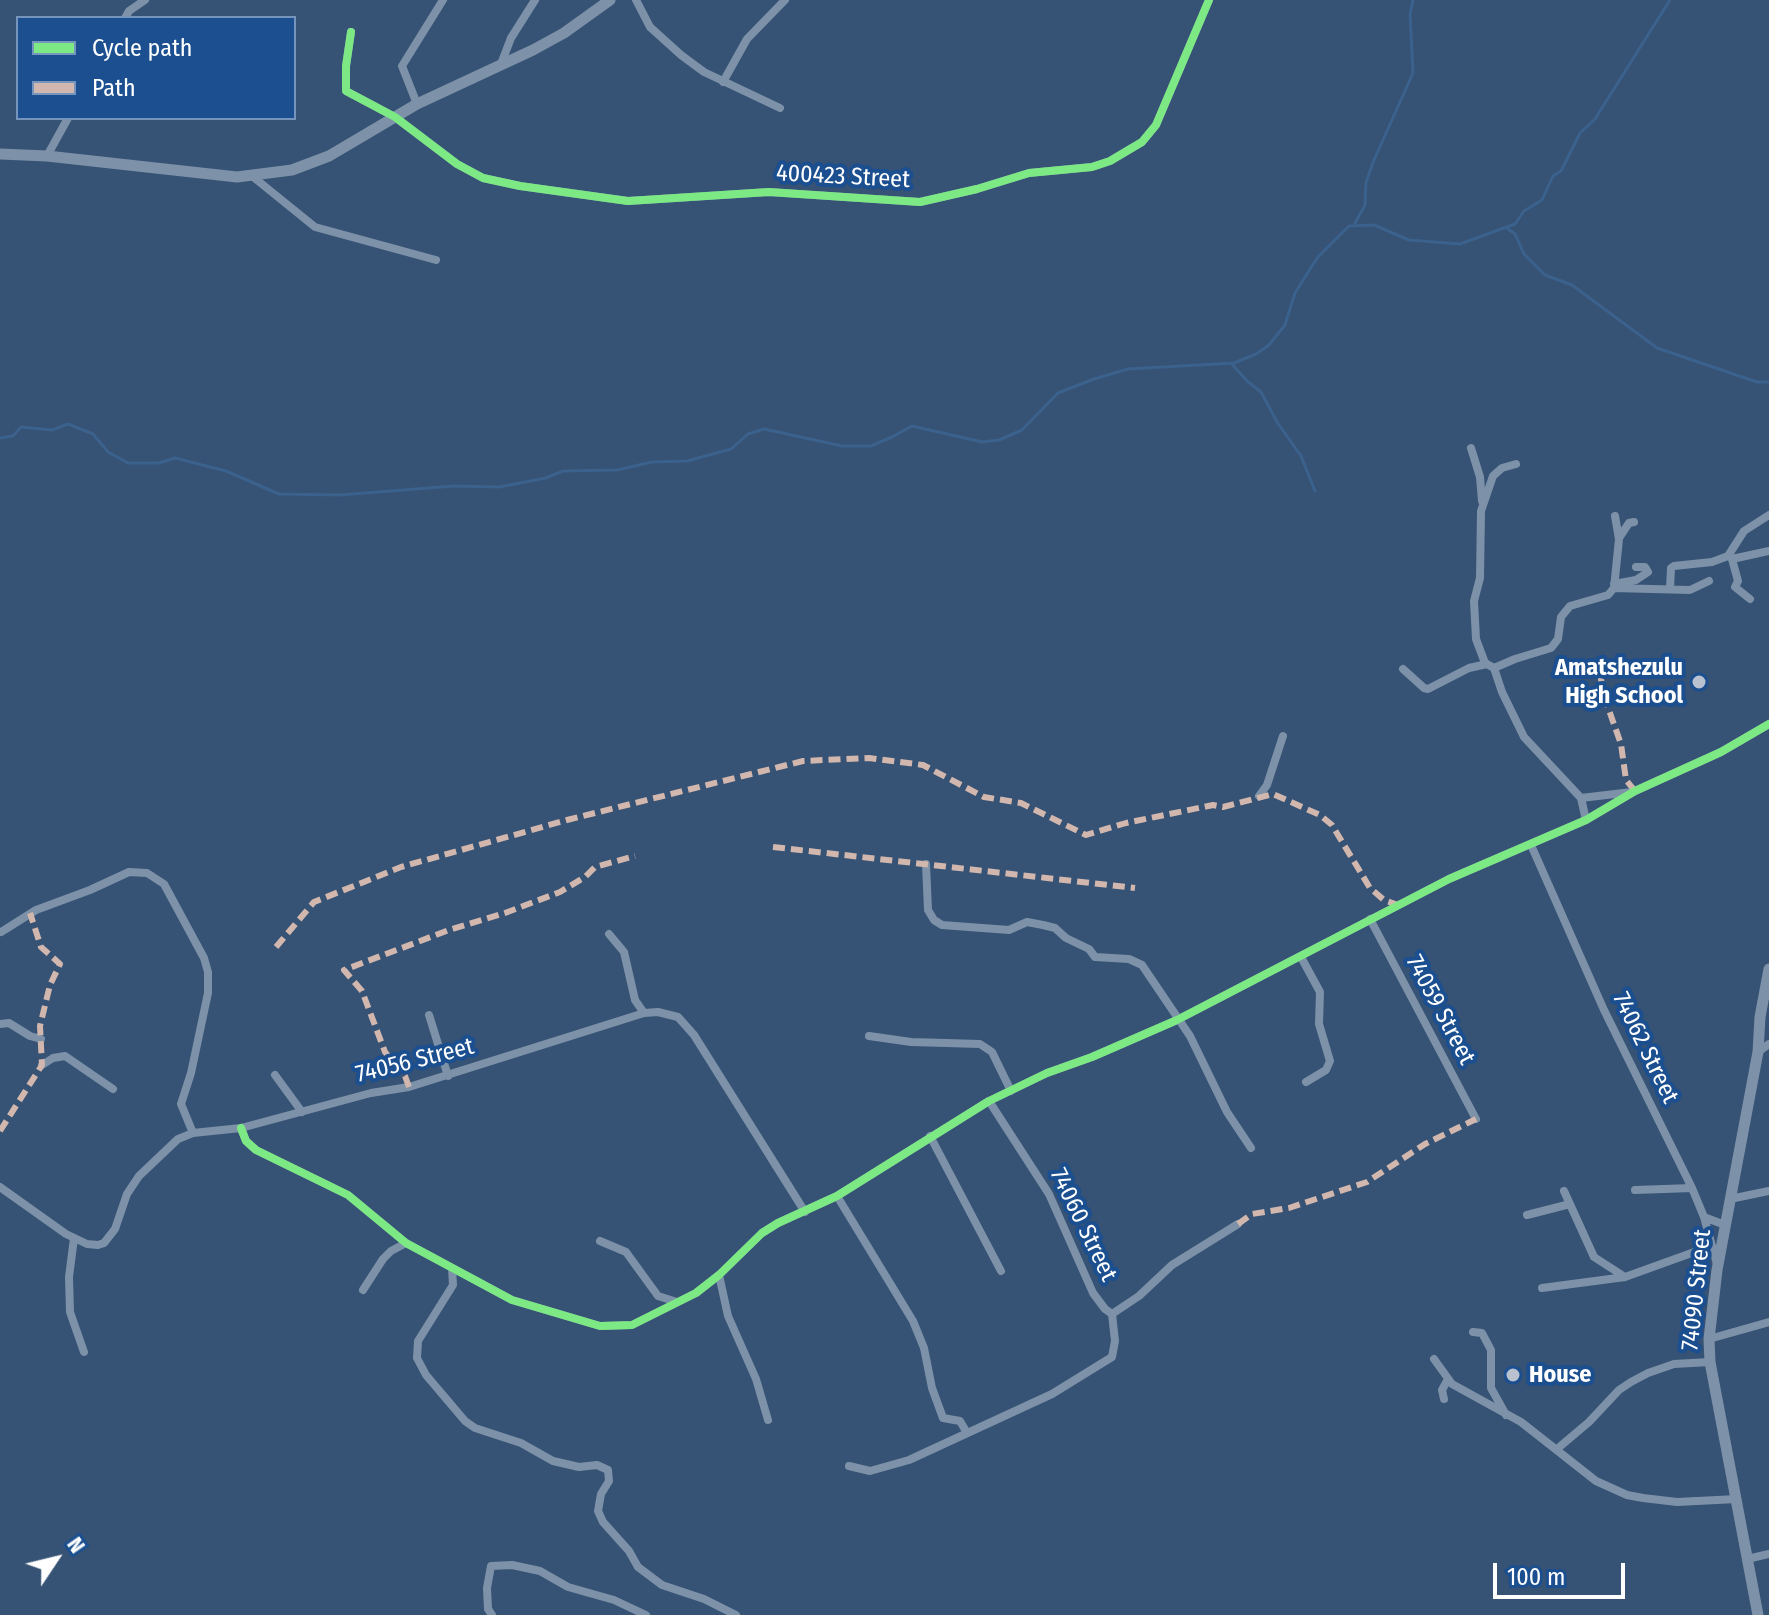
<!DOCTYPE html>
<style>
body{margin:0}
#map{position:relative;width:1769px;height:1615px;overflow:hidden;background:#365274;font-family:"Fira Sans Condensed",sans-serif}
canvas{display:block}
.legend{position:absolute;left:16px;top:16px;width:280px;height:104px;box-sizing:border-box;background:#1b4f8f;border:2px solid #7695bc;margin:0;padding:10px 14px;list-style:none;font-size:24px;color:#fff}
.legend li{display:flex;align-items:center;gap:16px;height:40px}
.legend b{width:40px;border:2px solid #7695bc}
.north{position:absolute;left:16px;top:1519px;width:80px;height:80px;-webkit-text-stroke:6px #1b4f8f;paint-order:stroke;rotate:55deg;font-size:22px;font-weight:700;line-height:32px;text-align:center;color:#fff}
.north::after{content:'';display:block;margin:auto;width:28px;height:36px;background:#fff;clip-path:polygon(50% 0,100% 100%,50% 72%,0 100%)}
.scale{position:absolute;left:1493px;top:1563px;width:132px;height:36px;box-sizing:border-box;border:4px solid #fff;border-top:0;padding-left:10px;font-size:24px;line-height:28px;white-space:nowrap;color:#fff;-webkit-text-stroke:6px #1b4f8f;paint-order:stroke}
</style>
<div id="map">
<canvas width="1769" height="1615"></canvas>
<ul class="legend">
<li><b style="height:10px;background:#7ce984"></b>Cycle path</li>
<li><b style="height:10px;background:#d1b7ad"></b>Path</li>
</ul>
<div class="north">N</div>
<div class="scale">100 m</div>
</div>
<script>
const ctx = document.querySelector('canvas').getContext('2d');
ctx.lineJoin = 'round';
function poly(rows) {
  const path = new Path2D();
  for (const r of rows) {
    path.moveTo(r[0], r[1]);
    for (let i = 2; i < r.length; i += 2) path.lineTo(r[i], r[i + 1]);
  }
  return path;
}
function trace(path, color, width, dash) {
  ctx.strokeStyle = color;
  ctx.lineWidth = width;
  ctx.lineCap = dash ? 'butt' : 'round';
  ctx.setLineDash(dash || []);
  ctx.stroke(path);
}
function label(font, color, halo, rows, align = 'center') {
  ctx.font = font + ' "Fira Sans Condensed",sans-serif';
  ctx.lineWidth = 8;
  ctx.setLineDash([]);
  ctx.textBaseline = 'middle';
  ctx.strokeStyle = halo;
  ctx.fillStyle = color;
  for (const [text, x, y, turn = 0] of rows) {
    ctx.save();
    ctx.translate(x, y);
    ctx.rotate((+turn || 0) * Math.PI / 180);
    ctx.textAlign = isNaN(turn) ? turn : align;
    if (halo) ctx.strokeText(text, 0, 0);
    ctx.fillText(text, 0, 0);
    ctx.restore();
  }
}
const stream = poly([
 [1355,223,1365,205,1366,182,1374,160,1413,73,1410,14,1413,0],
 [1508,229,1515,234,1524,254,1545,275,1572,285,1657,348,1757,382,1769,382],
 [1231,363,1247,381,1261,392,1277,422,1301,456,1315,491],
 [0,438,13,436,21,427,52,430,68,424,93,434,108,452,128,463,159,463,175,458,226,471,279,494,340,495,454,486,499,487,546,478,563,471,617,470,652,462,687,461,731,449,748,434,764,429,842,446,871,446,892,437,912,426,982,442,999,440,1022,430,1058,393,1094,379,1128,369,1234,363,1256,354,1269,345,1285,325,1295,293,1317,258,1349,226,1374,225,1409,240,1460,244,1515,224,1524,211,1542,200,1553,176,1561,171,1580,133,1595,119,1670,0]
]);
const minor = poly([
 [636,0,650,27,681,55,704,72,780,108],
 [125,18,129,11,145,0],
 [351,32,346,66,346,91,395,117,457,164,483,178,520,186,628,201,769,192,920,202,977,189,1029,173,1092,167,1110,161,1142,142,1156,125,1209,0],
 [501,64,511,38,535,0],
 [723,82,747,39,785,0],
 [417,104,402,66,443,0],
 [47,156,68,118],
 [252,176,315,227,436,260],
 [1471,448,1480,477,1482,501],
 [1619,538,1629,523,1634,522],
 [1729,556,1732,559,1769,551],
 [1732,559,1738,581,1735,587,1750,599],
 [1614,584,1636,580,1648,572,1645,567,1636,567],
 [1614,588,1619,539,1615,516],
 [1670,589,1671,568,1674,566,1712,562,1728,556,1744,531,1769,515],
 [1494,668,1485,663,1476,639,1474,601,1480,578,1481,511,1493,476,1502,468,1516,464],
 [1403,669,1424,688,1428,689,1469,668,1487,664],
 [1259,796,1267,785,1283,736],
 [1581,798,1632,792],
 [1586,820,1581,798,1524,737,1502,692,1494,668,1515,659,1551,648,1558,639,1561,617,1570,606,1608,595,1614,588,1690,590,1709,581],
 [1531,845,1604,1010,1692,1188,1704,1217,1717,1264],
 [926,864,928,910,934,920,942,925,1009,930,1027,922,1043,925,1055,928,1066,938,1089,949,1095,957,1129,959,1142,965,1190,1036,1227,1112,1251,1148],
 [1370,919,1476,1119],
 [1,932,36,910,90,890,129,872,147,873,164,884,204,958,208,972,208,993,191,1073,181,1104,193,1133],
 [609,934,624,952,635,1000,644,1013],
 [1301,957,1320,992,1319,1024,1330,1061,1326,1070,1306,1082],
 [429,1015,448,1076],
 [0,1024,9,1023,30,1036,41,1039],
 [869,1036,911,1042,980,1044,992,1052,1011,1091],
 [1758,1052,1769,1044],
 [42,1065,53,1058,65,1056,113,1089],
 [275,1075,302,1112],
 [989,1101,1049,1194,1093,1293,1105,1309,1112,1314],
 [241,1128,246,1141,256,1150,348,1195,406,1243,512,1300,600,1326,632,1325,696,1293,719,1275,762,1233,778,1223,837,1196,989,1101,1047,1073,1092,1057,1177,1020,1449,879,1586,820,1635,791,1721,752,1769,724],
 [930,1136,1001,1271],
 [0,1187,66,1234,87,1244,98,1245,104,1243,115,1229,127,1194,139,1176,178,1139,193,1133,241,1128,371,1093,409,1087,644,1013,658,1012,678,1017,694,1035,805,1212],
 [1635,1190,1692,1188],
 [1564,1191,1594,1257,1625,1277],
 [837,1196,913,1321,924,1348,932,1388,943,1418,960,1421,967,1433],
 [1730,1199,1769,1191],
 [1527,1215,1570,1204],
 [1704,1217,1725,1225],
 [74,1238,69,1277,70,1312,84,1352],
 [600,1241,626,1252,658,1296,677,1302],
 [452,1268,453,1285,418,1341,417,1358,426,1375,465,1421,475,1428,521,1443,553,1461,579,1467,597,1465,608,1470,609,1481,601,1494,598,1511,603,1522,629,1551,638,1567,662,1585,704,1599,736,1615],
 [719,1275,728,1316,756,1379,768,1420],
 [1542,1288,1625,1277,1711,1246],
 [363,1290,383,1259,391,1251,406,1243],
 [1112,1314,1139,1296,1172,1265,1238,1224],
 [1473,1332,1482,1333,1491,1350,1491,1388,1506,1415],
 [1709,1339,1769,1322],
 [1434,1359,1452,1384,1521,1422,1596,1481,1627,1495,1643,1498,1677,1502,1737,1499],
 [1444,1399,1442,1390,1448,1379],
 [1557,1449,1589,1422,1619,1390,1631,1382,1648,1373,1674,1364,1710,1362],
 [849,1466,870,1471,909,1460,1052,1394,1112,1357,1115,1341,1112,1314],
 [1747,1559,1769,1554],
 [492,1615,488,1609,487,1588,491,1566,512,1565,540,1571,568,1587,614,1600,646,1615]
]);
const tertiary = poly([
 [0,154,47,156,237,177,292,170,329,156,417,104,533,50,564,33,610,0],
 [1758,1615,1710,1362,1709,1339,1717,1270,1758,1052,1760,1017,1769,969]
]);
const quiet = poly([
 [1597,660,1605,699,1621,744,1626,780,1635,791],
 [773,847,1135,888],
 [276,947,314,902,401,867,567,820,803,761,869,758,923,765,984,797,1021,803,1086,835,1126,823,1213,805,1223,807,1273,794,1320,815,1332,825,1370,888,1384,900,1398,905],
 [409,1087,405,1076,385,1052,362,991,344,970,449,930,505,913,560,892,585,877,595,867,635,856],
 [0,1131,42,1065,40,1026,50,985,60,964,41,947,30,913],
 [1238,1224,1252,1214,1289,1208,1367,1182,1425,1144,1476,1119]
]);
const cycleway = poly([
 [351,32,346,66,346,91,395,117,457,164,483,178,520,186,628,201,769,192,920,202,977,189,1029,173,1092,167,1110,161,1142,142,1156,125,1209,0],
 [241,1128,246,1141,256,1150,348,1195,406,1243,512,1300,600,1326,632,1325,696,1293,719,1275,762,1233,778,1223,837,1196,989,1101,1047,1073,1092,1057,1177,1020,1449,879,1586,820,1635,791,1721,752,1769,724]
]);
const markers = [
 [1699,682,8,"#b9c2ce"],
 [1513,1375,8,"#b9c2ce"]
];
const streetNames = [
 ["400423 Street",843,177,3],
 ["74059 Street",1440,1010,62],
 ["74062 Street",1645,1048,64],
 ["74056 Street",415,1061,-14],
 ["74060 Street",1083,1225,64],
 ["74090 Street",1697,1290,-84]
];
const poiNames = [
 ["Amatshezulu",1683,668],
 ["High School",1683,696],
 ["House",1529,1375,"left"]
];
trace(stream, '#3b618d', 3);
trace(minor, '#7d92a8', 8);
trace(tertiary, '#7d92a8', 11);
trace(quiet, '#d1b7ad', 6, [12, 6]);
trace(cycleway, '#7ce984', 8);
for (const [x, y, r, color] of markers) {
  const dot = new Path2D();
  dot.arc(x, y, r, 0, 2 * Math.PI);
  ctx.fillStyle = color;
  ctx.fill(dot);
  trace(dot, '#1b4f8f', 3);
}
label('24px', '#fff', '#1b4f8f', streetNames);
label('bold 24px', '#fff', '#1b4f8f', poiNames, 'right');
</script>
